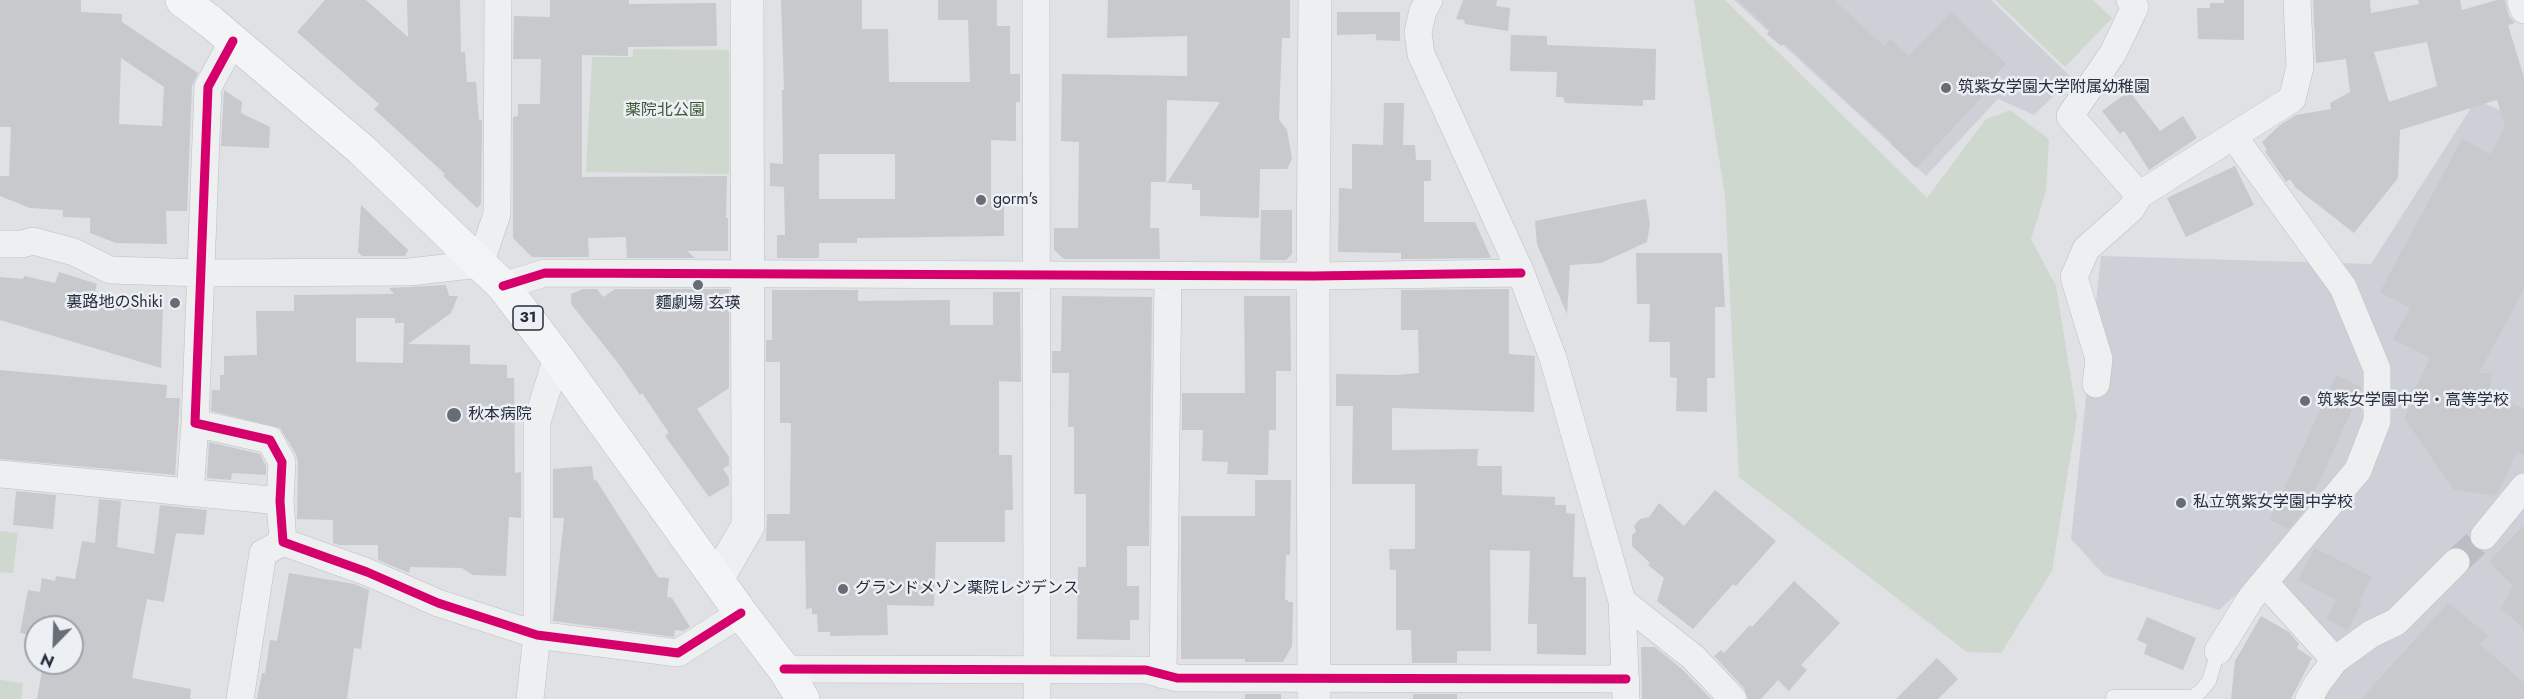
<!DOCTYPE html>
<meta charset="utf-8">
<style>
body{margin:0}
#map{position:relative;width:2524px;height:699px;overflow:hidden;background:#dfe1e4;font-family:Jost,sans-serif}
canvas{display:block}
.north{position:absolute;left:24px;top:615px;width:60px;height:60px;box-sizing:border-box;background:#eceff4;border:2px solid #9da2ab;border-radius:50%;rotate:203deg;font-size:16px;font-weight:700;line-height:24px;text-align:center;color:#262e3d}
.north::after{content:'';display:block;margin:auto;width:21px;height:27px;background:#676d77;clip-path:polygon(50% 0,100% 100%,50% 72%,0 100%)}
</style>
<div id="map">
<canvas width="2524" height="699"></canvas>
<div class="north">N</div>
</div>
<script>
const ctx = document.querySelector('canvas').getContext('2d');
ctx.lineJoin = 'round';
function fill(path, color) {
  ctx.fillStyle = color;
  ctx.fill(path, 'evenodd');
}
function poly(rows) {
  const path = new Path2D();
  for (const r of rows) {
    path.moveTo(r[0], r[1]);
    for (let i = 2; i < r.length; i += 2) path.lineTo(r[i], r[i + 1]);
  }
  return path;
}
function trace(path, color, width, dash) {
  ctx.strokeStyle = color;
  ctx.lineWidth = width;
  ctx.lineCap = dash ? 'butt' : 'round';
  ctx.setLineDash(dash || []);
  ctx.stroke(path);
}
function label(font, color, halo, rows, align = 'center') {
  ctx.font = font + ' Jost,"Noto Sans JP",sans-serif';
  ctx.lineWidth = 5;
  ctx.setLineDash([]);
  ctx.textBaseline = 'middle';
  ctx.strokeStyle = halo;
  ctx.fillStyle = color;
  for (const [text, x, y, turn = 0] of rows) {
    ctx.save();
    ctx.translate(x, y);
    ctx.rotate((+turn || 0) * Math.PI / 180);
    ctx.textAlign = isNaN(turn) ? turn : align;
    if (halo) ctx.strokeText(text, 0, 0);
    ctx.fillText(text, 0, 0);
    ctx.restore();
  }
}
const built = poly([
 [1734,0,1991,0,2072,78,2034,115,1998,99,1926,176],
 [2476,100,2524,120,2524,699,2323,699,2350,662,2262,571,2219,610,2104,575,2071,539,2101,256,2371,264]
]);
const green = poly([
 [1694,0,1725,0,1927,198,1985,120,2010,110,2049,139,2046,191,2031,239,2056,286,2077,416,2052,571,2001,653,1967,652,1739,477,1725,196],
 [1995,0,2093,0,2112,18,2065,67],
 [633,49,729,50,729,174,586,172,592,57,633,57],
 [0,531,18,533,13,573,0,572],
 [0,680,23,683,21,699,0,699]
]);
const building = poly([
 [0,0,81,0,81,12,122,14,122,22,198,73,192,86,187,211,166,211,167,244,116,243,90,233,90,218,63,217,63,210,30,208,0,196,0,176,9,176,11,127,0,127],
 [121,58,164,87,162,126,119,124],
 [325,0,366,0,408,37,407,0,460,0,461,52,465,52,467,82,476,82,479,120,482,120,481,204,477,208,443,176,445,174,374,109,379,104,297,32],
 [550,0,629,0,629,4,716,3,717,46,628,47,628,56,582,55,582,177,727,176,726,218,728,218,728,251,687,251,695,258,627,258,626,237,588,238,589,257,532,257,513,238,513,117,518,116,518,104,540,104,541,59,513,59,514,16,550,17],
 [781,0,862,0,862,29,888,29,889,82,970,82,968,20,938,20,938,0,997,0,997,26,1010,26,1010,74,1020,74,1020,102,1016,102,1016,141,991,140,991,203,1004,203,1004,236,857,238,857,243,819,243,819,258,777,258,777,235,785,235,784,187,770,186,770,163,783,164,782,90,784,90],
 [819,154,895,154,895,199,819,199],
 [1108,0,1290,0,1290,38,1282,38,1279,120,1287,130,1292,159,1287,169,1260,169,1259,218,1200,216,1200,190,1192,190,1192,184,1167,183,1220,102,1167,100,1166,182,1151,182,1150,228,1159,228,1160,259,1064,259,1054,250,1054,228,1078,228,1079,142,1061,141,1062,74,1187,76,1187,36,1107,38],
 [1463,0,1497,0,1496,6,1510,8,1508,31,1465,24,1464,20,1456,19],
 [1738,0,1834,0,1884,46,1890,39,1909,56,1951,12,2006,64,1986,85,1989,89,1916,168,1891,144,1892,143,1784,43,1781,46,1767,34,1770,30],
 [2224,0,2244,0,2244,40,2198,39,2197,8,2210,8,2210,3,2224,3],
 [2313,0,2370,0,2371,13,2419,4,2418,0,2460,0,2462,10,2497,0,2505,0,2509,16,2515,23,2508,25,2524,77,2524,289,2479,373,2492,373,2489,392,2524,409,2524,455,2517,452,2496,496,2453,489,2405,419,2415,389,2430,358,2393,339,2410,308,2380,292,2462,139,2490,154,2505,127,2497,100,2400,130,2398,178,2354,233,2295,187,2290,179,2286,182,2265,151,2267,150,2262,142,2280,125,2296,115,2331,109,2330,103,2350,92,2346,59,2316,63],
 [2427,42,2437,86,2389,102,2374,52],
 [1337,12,1400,12,1400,41,1376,40,1376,34,1337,35],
 [1511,35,1547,36,1547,45,1656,49,1655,100,1643,100,1643,106,1565,103,1563,97,1556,97,1557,72,1510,71],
 [224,90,242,102,241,113,270,127,269,148,221,146],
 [2129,91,2160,131,2183,116,2197,138,2149,170,2124,131,2120,134,2102,111],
 [1384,103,1404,103,1403,145,1415,145,1416,160,1431,160,1431,181,1424,181,1424,222,1475,222,1491,258,1401,259,1401,253,1338,252,1339,188,1352,189,1352,144,1383,145],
 [2235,166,2254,205,2186,237,2167,198],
 [1646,199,1650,224,1647,242,1601,263,1570,265,1567,314,1537,244,1535,221],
 [361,205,408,250,405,256,362,256,358,252],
 [1261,210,1292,210,1292,254,1286,260,1260,260],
 [1636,253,1722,253,1725,307,1715,307,1715,378,1707,378,1707,412,1676,411,1677,378,1670,377,1670,342,1649,342,1650,304,1637,304],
 [59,272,97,284,92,303,163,305,161,368,0,320,0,277,23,279,24,276,55,283],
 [446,285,449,296,458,296,451,313,408,344,470,345,470,364,507,365,507,378,514,378,515,473,521,472,521,518,509,517,506,576,473,575,462,568,410,567,409,573,378,560,378,545,339,545,333,543,333,520,297,519,298,462,296,454,280,428,211,411,212,390,220,390,220,375,224,375,224,356,257,355,256,311,294,311,294,295,394,294,389,288],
 [356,318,395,318,395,323,404,323,403,363,356,362],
 [583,289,597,289,603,297,615,289,729,289,729,388,697,409,729,457,729,465,723,469,729,478,729,485,709,497,665,436,669,433,642,393,640,395,618,363,571,304,571,294],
 [1509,289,1509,354,1535,356,1534,412,1392,408,1392,450,1478,449,1477,466,1502,466,1502,495,1555,497,1555,505,1566,505,1566,513,1575,514,1573,577,1586,577,1586,655,1537,654,1537,624,1528,624,1530,551,1490,550,1491,651,1457,651,1457,663,1412,663,1411,630,1396,630,1396,570,1390,570,1389,549,1415,549,1415,484,1352,484,1353,406,1336,406,1336,374,1397,375,1419,373,1418,330,1401,330,1401,290],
 [772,290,858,290,858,301,950,300,950,325,993,325,993,292,1020,292,1021,382,999,381,999,455,1012,455,1013,510,1005,510,1005,542,936,542,934,606,887,605,888,635,830,636,830,632,818,632,817,614,812,614,812,608,806,609,805,541,766,541,767,514,790,514,791,423,780,423,780,362,766,362,766,340,772,340],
 [1062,296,1152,297,1149,546,1127,546,1127,586,1139,586,1139,620,1130,620,1130,640,1077,639,1078,567,1086,567,1086,494,1074,494,1074,427,1068,427,1069,373,1052,373,1052,351,1061,351],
 [1244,296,1290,296,1291,371,1276,371,1276,430,1269,430,1268,475,1227,474,1228,462,1202,461,1203,430,1182,430,1182,393,1245,393],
 [0,370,167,385,166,398,180,398,175,475,0,459],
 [2336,375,2361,387,2361,390,2309,504,2289,529,2270,520],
 [209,442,260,454,266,466,266,475,232,473,231,480,207,478],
 [592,466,594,481,596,480,658,577,669,578,667,597,672,598,690,627,683,631,675,630,674,637,553,621,564,518,553,518,553,469],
 [1255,480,1291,480,1290,555,1286,555,1285,600,1288,600,1288,602,1293,602,1292,646,1283,662,1245,662,1245,659,1181,659,1181,516,1255,516],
 [1715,490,1776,541,1736,586,1733,584,1693,629,1657,601,1664,578,1648,565,1650,563,1632,546,1632,535,1636,532,1634,526,1640,519,1649,517,1659,503,1684,526],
 [16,491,56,495,53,529,13,525],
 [99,499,121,501,117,547,154,554,160,505,207,510,204,535,176,533,164,602,147,599,132,678,191,689,190,699,37,699,43,666,31,664,34,649,29,648,31,635,20,633,28,590,40,592,42,578,55,581,56,576,75,579,82,541,95,543],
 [36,627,72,627,72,663,36,663],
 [2524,525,2524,629,2501,608,2513,586,2489,562],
 [2315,548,2372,577,2359,601,2362,602,2348,630,2326,619,2337,600,2298,580],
 [289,573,354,584,369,590,361,649,354,648,347,699,257,699,262,673,265,673,270,640,277,641],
 [1794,581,1840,623,1801,665,1807,670,1789,691,1778,680,1761,699,1748,699,1744,688,1714,656,1721,650,1724,653,1750,625,1752,627],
 [2448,603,2488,635,2480,644,2524,683,2524,699,2361,699],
 [2261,616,2289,632,2299,644,2297,648,2312,658,2291,699,2231,699,2235,661],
 [2147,617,2196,638,2183,670,2144,654,2147,644,2137,640],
 [1641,647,1655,647,1683,670,1711,699,1642,699],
 [1937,658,1958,679,1938,699,1896,699],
 [1245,694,1281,694,1281,699,1245,699],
 [1413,694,1457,694,1457,699,1413,699]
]);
const minorTunnel = poly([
 [2456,562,2484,536]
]);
const service = poly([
 [2113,699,2113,697,2192,697,2200,692,2209,681,2218,651]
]);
const minor = poly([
 [1036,0,1037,699],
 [1429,0,1423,11,1418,32,1421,54,1521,273,1553,358,1622,601,1694,658,1733,699],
 [2130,0,2135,7,2113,53,2070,116,2139,195],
 [2524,2,2521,2,2524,10],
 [233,41,208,87,195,423,270,440,282,462,280,501,283,542,367,572,438,603,537,635,678,653,741,613],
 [0,244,22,244,33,241,74,252,110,270,202,273,409,272,480,264,497,214,498,0],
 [503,286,545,273,1313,276,1521,273],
 [2096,384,2099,359,2074,277,2086,249,2131,209,2139,195,2292,99,2300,67,2297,0],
 [0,474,280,501],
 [190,493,195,423],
 [2484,536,2524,487],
 [2265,583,2335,660,2317,684,2309,699],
 [1622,601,1626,699],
 [2218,651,2251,598,2358,470,2377,421,2377,369,2343,287,2234,137],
 [2335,660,2371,634,2396,622,2456,562],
 [784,669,1146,670,1177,678,1626,679],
 [1163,675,1168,276],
 [240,699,263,553,283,542],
 [530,699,537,635,537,422,557,357]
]);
const tertiary = poly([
 [717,579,748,526,747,0],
 [1314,699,1313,276,1315,0]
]);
const primary = poly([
 [182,0,211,22,362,150,503,286,557,357,741,613,784,669,803,699]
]);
const cycleway = poly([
 [233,41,208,87,195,423,270,440,282,462,280,501,283,542,367,572,438,603,537,635,678,653,741,613],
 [503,286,545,273,1313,276,1521,273],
 [784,669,1146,670,1177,678,1626,679]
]);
const markers = [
 [1946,88,6,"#676d77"],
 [981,200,6,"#676d77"],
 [698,285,6,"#676d77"],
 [175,303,6,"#676d77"],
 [2305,401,6,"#676d77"],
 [454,415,8,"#676d77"],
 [2181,503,6,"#676d77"],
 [843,589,6,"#676d77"]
];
const shields = [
 [528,318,30]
];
const shieldNames = [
 ["31",528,318]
];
const poiNames = [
 ["筑紫女学園大学附属幼稚園",1958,88],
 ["gorm's",993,200],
 ["裏路地のShiki",163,303,"right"],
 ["麵劇場 玄瑛",698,304,"center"],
 ["筑紫女学園中学・高等学校",2317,401],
 ["秋本病院",468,415],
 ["私立筑紫女学園中学校",2193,503],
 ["グランドメゾン薬院レジデンス",855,589]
];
const parkNames = [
 ["薬院北公園",665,111]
];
fill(built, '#cdd0d7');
fill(green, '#cfd8cf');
fill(building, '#c7c9cc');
trace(minorTunnel, '#babdc3', 27, [27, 14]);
trace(service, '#bdbfc2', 15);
trace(minor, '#bdbfc2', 28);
trace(tertiary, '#bdbfc2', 34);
trace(primary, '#bbbec2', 34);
trace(service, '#eeeff1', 14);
trace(minor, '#eeeff1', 27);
trace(tertiary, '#eeeff1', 33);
trace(primary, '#f3f4f5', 33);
trace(cycleway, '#d6006c', 9);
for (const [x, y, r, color] of markers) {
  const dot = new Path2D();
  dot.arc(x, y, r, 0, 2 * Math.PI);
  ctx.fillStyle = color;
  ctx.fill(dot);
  trace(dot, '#eceff4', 2);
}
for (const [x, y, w] of shields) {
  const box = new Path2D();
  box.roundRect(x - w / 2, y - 12, w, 24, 4.5);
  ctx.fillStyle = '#eceff4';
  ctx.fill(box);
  trace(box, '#262e3d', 1.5);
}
label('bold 15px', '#262e3d', null, shieldNames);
label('16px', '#262e3d', '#eceff4', poiNames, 'left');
label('16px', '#3a5834', '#eceff4', parkNames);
</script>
